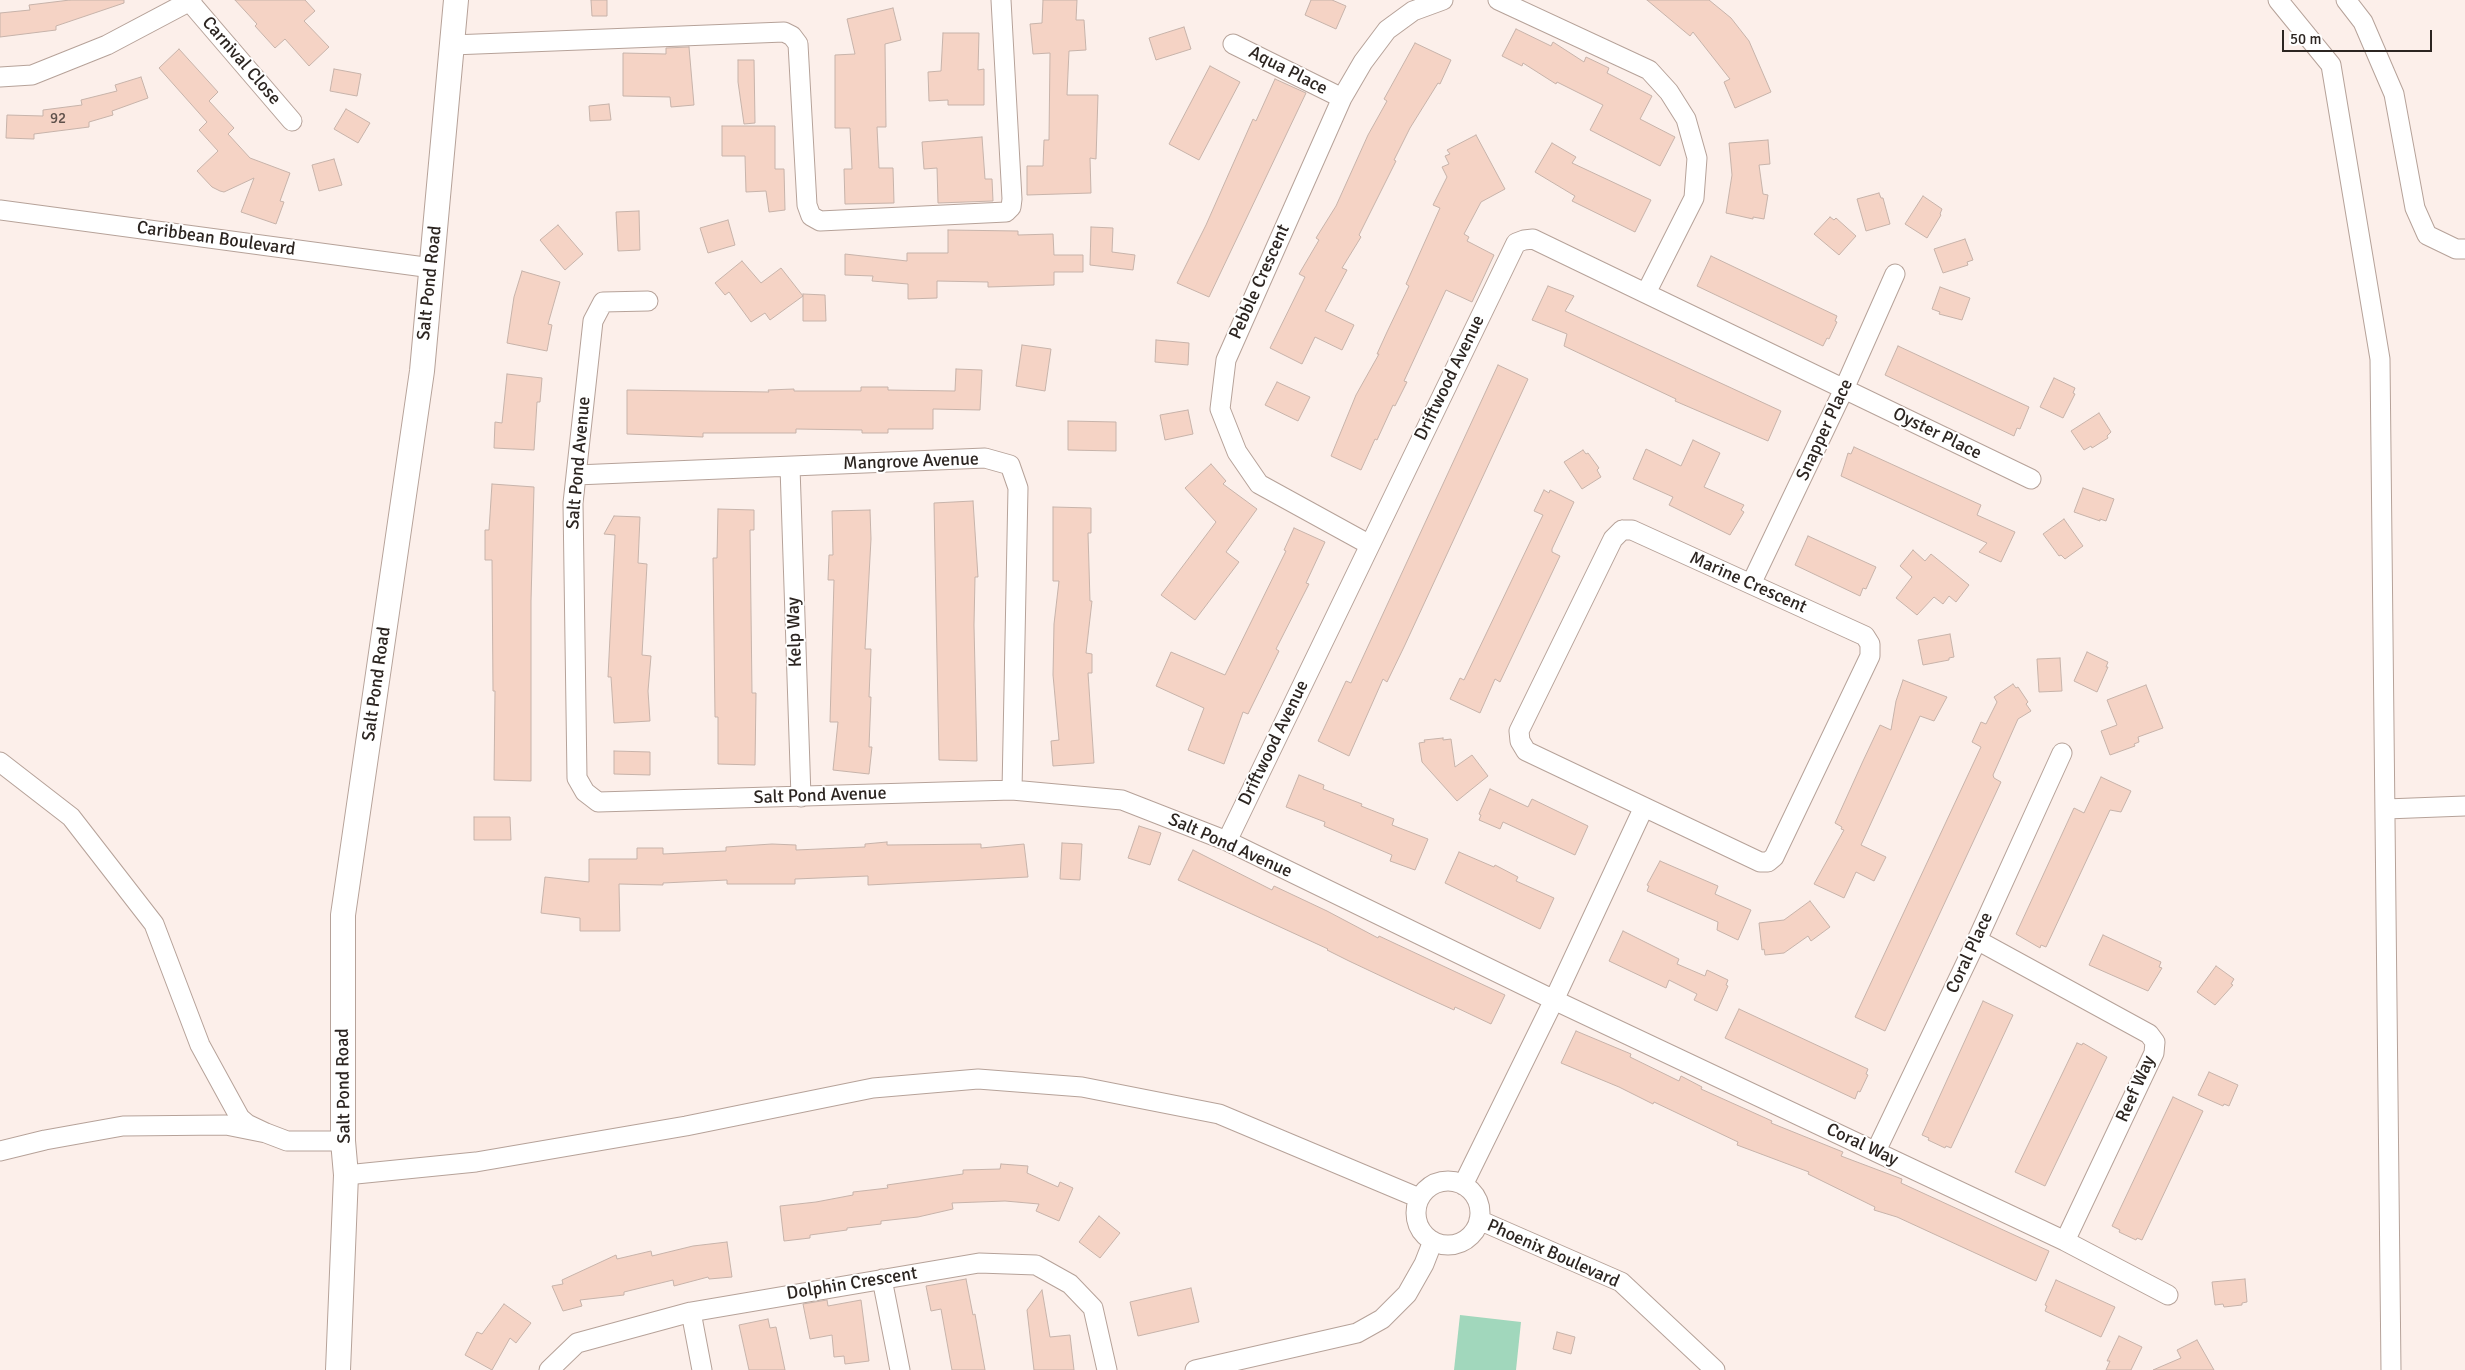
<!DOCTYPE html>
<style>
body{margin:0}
#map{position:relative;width:2465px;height:1370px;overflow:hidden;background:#fcefea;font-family:Signika,sans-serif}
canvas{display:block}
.scale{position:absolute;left:2282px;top:30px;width:150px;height:22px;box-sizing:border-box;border:2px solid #2c2521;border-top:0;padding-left:6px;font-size:15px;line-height:18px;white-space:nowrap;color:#2c2521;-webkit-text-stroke:4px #fff;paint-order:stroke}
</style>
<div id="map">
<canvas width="2465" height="1370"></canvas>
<div class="scale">50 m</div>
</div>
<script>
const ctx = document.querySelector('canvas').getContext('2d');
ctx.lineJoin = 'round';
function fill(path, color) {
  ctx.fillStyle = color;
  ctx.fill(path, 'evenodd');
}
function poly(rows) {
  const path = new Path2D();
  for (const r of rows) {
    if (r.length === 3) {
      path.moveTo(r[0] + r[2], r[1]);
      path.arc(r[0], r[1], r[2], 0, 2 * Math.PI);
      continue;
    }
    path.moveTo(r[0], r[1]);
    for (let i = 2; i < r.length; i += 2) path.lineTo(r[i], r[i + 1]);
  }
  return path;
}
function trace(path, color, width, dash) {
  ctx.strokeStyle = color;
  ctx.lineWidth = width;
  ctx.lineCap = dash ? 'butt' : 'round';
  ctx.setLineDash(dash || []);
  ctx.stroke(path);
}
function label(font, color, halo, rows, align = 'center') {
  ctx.font = font + ' Signika,sans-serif';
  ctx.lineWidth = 4;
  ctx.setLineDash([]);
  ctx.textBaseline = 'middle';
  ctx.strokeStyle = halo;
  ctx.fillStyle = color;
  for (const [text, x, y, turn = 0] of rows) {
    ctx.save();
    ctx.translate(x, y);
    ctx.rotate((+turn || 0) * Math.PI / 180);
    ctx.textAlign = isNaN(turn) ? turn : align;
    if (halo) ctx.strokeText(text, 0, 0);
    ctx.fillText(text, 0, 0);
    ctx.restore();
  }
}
const green = poly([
 [1460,1315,1521,1322,1516,1370,1454,1370]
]);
const building = poly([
 [70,0,124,0,124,3,56,26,56,30,0,37,0,13,30,10,29,5,70,0],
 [235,0,305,0,315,11,304,21,329,47,309,66,285,39,275,48,255,26,257,24,235,0],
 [591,0,607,0,607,16,592,16,591,0],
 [1043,0,1077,0,1076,20,1084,20,1086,50,1069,51,1067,95,1098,95,1096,159,1090,158,1091,193,1027,195,1027,166,1043,166,1044,140,1049,140,1050,53,1033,54,1030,24,1042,23,1043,0],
 [1311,0,1332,0,1346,6,1336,29,1305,15,1311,0],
 [1647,0,1709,0,1731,18,1749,41,1771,92,1735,108,1724,82,1730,79,1693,32,1690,36,1647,0],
 [893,8,901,40,885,44,886,127,877,127,879,168,893,168,894,203,845,204,844,169,852,169,850,128,835,128,835,55,855,54,847,19,893,8],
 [1184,27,1191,49,1156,60,1149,38,1184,27],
 [1516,29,1551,46,1553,42,1584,62,1586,57,1609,68,1607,73,1652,96,1640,119,1675,137,1660,166,1590,130,1603,105,1557,82,1556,84,1523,63,1522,66,1502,56,1516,29],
 [943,33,979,33,978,70,984,69,984,105,948,105,948,100,929,101,928,72,941,71,943,33],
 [1415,43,1451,60,1440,84,1438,83,1410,128,1394,160,1396,161,1359,235,1361,237,1342,268,1347,270,1325,311,1354,325,1342,350,1315,337,1302,364,1270,348,1305,277,1299,274,1319,240,1316,238,1336,206,1368,135,1387,101,1384,99,1415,43],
 [689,47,694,105,671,107,670,97,623,96,623,53,666,54,666,48,689,47],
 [179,49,218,92,209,101,234,128,228,134,250,158,290,173,280,201,284,202,276,224,241,212,254,178,224,192,220,191,212,187,197,171,218,151,199,130,207,122,159,68,179,49],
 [738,60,754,60,755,123,744,124,738,82,738,60],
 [1210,66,1240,82,1199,160,1169,144,1210,66],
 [334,69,361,74,357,96,330,91,334,69],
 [141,77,148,98,112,111,113,115,89,122,89,127,34,134,34,139,6,138,7,115,43,116,43,110,82,105,81,100,117,91,115,85,141,77],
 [1275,79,1306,93,1209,297,1177,283,1206,225,1253,119,1256,121,1275,79],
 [609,104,611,120,590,121,589,106,609,104],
 [346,109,370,123,358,143,334,129,346,109],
 [722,126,775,126,775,169,784,169,785,210,769,212,766,191,746,192,745,156,722,156,722,126],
 [1476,135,1505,189,1481,202,1464,234,1469,237,1467,241,1494,255,1472,302,1446,290,1404,381,1407,382,1395,406,1393,405,1377,440,1375,439,1361,470,1331,456,1356,395,1379,354,1377,354,1387,332,1409,286,1406,284,1440,208,1433,205,1447,177,1442,167,1449,164,1445,156,1450,154,1447,150,1476,135],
 [982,137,985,179,992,179,993,201,938,203,937,168,924,169,922,142,982,137],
 [1768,140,1770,164,1759,165,1763,194,1768,195,1764,219,1753,217,1753,219,1726,213,1732,175,1729,143,1768,140],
 [1552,143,1576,157,1572,163,1651,200,1635,232,1572,201,1575,196,1535,172,1552,143],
 [334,159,342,185,319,191,312,165,334,159],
 [1879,193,1881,198,1883,198,1890,224,1866,231,1857,199,1879,193],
 [1923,196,1942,209,1940,214,1941,215,1927,238,1905,224,1923,196],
 [639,211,640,250,618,251,616,212,639,211],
 [1830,217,1834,220,1836,218,1856,236,1839,255,1814,234,1830,217],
 [728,220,735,245,708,253,700,228,728,220],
 [558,225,583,254,565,270,540,240,558,225],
 [1091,227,1113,228,1112,252,1135,255,1133,270,1090,265,1091,227],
 [948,230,1018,231,1018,235,1053,234,1054,255,1083,255,1083,272,1054,272,1054,285,988,287,988,282,937,281,937,298,908,299,908,284,872,281,873,276,845,275,845,254,907,261,907,253,948,253,948,230],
 [1965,239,1973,260,1967,262,1968,265,1943,273,1934,249,1965,239],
 [1711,256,1837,316,1835,321,1837,322,1829,339,1827,338,1823,346,1697,286,1711,256],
 [742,261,761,283,781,268,803,296,770,320,765,313,751,322,729,292,725,295,715,283,742,261],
 [522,271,560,282,548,324,552,325,547,351,507,343,514,297,522,271],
 [1548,286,1574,296,1565,311,1781,411,1768,441,1675,401,1676,399,1564,346,1567,334,1532,320,1548,286],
 [1940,287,1970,298,1962,320,1939,314,1940,312,1932,309,1940,287],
 [803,294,825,295,826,321,803,321,803,294],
 [1156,340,1189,343,1188,365,1155,362,1156,340],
 [1022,345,1051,349,1045,391,1016,386,1022,345],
 [1898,346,2029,407,2020,429,2017,428,2014,436,1885,375,1898,346],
 [1498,365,1528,379,1404,647,1387,682,1383,679,1349,756,1318,741,1346,681,1351,683,1498,365],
 [956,369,982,370,980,410,933,409,933,429,888,429,888,433,862,433,862,430,796,429,796,433,703,433,703,437,627,434,627,390,769,392,768,390,794,389,794,391,861,391,861,387,888,387,888,390,955,391,956,369],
 [507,374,542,378,540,402,537,402,534,450,494,448,495,422,502,423,507,374],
 [2054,378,2075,388,2073,393,2075,394,2063,418,2040,407,2054,378],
 [1277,382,1310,397,1298,421,1265,405,1277,382],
 [1188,410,1193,434,1165,440,1160,415,1188,410],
 [2099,413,2111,432,2107,436,2108,438,2092,448,2091,446,2084,450,2071,431,2099,413],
 [1068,421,1116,422,1116,451,1068,450,1068,421],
 [1693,440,1720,453,1704,487,1744,505,1741,510,1744,512,1730,535,1669,505,1673,497,1633,479,1646,449,1681,466,1693,440],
 [1854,447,1981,505,1977,515,2015,532,2001,562,1979,552,1987,543,1841,476,1848,453,1851,454,1854,447],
 [1583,450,1586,454,1588,453,1599,468,1597,470,1601,477,1582,489,1564,462,1583,450],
 [1211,464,1226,481,1223,484,1257,509,1226,552,1239,562,1195,620,1161,595,1216,522,1185,488,1211,464],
 [492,484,534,487,531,601,531,781,494,780,495,691,493,691,492,560,485,560,485,530,489,530,492,484],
 [2083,488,2114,499,2106,521,2100,519,2100,521,2074,512,2083,488],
 [1544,490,1549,493,1550,490,1574,502,1552,549,1552,552,1560,556,1500,682,1495,679,1480,713,1450,699,1460,678,1464,680,1543,515,1534,511,1544,490],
 [973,501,978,577,975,577,974,625,977,761,939,760,934,503,973,501],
 [1053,507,1091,508,1091,533,1088,533,1090,601,1092,601,1086,653,1092,654,1092,673,1088,673,1094,763,1053,766,1051,741,1059,740,1053,675,1054,624,1059,581,1053,581,1053,507],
 [718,509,754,510,754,530,750,530,752,693,756,693,755,765,718,764,718,717,715,717,713,558,717,558,718,509],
 [870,510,871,539,865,649,871,649,869,697,871,697,869,747,872,747,869,774,833,770,838,722,830,722,834,580,828,580,829,555,833,555,832,511,870,510],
 [614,516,640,517,638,563,647,564,642,655,651,656,648,691,650,721,614,723,611,677,608,677,615,535,604,534,614,516],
 [2064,519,2083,546,2065,559,2061,555,2059,556,2043,534,2064,519],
 [1294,528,1325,542,1306,583,1309,584,1276,649,1279,651,1248,714,1243,712,1224,764,1188,750,1204,708,1156,686,1171,652,1225,675,1286,551,1284,550,1294,528],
 [1808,536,1876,567,1866,589,1863,588,1860,596,1795,565,1808,536],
 [1913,550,1925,561,1931,554,1969,585,1956,602,1949,596,1943,604,1934,597,1917,615,1896,598,1912,577,1900,566,1913,550],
 [1950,634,1954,657,1949,658,1949,660,1923,665,1918,640,1950,634],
 [2087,652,2108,662,2106,667,2108,667,2097,692,2074,681,2087,652],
 [2060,658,2062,691,2039,692,2037,659,2060,658],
 [1903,680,1947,697,1934,721,1920,716,1861,845,1886,857,1874,881,1856,872,1844,898,1814,884,1844,830,1841,829,1842,827,1835,823,1863,761,1880,725,1891,730,1896,701,1903,680],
 [2013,684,2016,688,2018,687,2028,702,2026,704,2031,711,2018,719,1993,775,1994,778,2001,782,1885,1031,1855,1017,1981,747,1972,742,1981,722,1986,724,1997,702,1994,697,2013,684],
 [2146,685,2163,728,2138,737,2139,742,2134,744,2135,746,2110,755,2101,731,2117,725,2107,700,2146,685],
 [1443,738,1443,740,1451,739,1455,767,1472,755,1488,776,1457,801,1422,762,1419,743,1425,742,1424,740,1443,738],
 [614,751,650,752,650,775,614,774,614,751],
 [1299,775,1324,785,1323,789,1362,804,1361,806,1394,819,1392,825,1428,839,1415,870,1390,861,1392,855,1324,826,1325,822,1286,807,1299,775],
 [2101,777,2131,791,2121,812,2110,810,2046,947,2041,945,2040,948,2016,934,2074,808,2084,813,2101,777],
 [1490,789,1528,807,1532,799,1588,826,1575,855,1503,822,1500,829,1479,820,1481,815,1479,814,1490,789],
 [474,817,510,817,511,840,474,840,474,817],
 [1139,826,1161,833,1150,865,1128,858,1139,826],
 [887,842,887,845,981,844,981,848,1024,844,1028,877,868,885,868,876,795,879,795,884,727,884,727,880,663,883,663,885,619,884,620,931,580,931,580,918,541,913,545,877,589,882,589,859,637,859,637,848,663,848,663,854,726,851,726,847,772,844,796,845,796,850,865,847,865,844,887,842],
 [1062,843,1082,844,1080,880,1060,879,1062,843],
 [1193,850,1272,890,1274,886,1327,911,1378,938,1379,936,1505,995,1491,1024,1455,1007,1454,1010,1419,994,1349,961,1327,950,1328,949,1178,880,1193,850],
 [1459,852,1494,867,1495,865,1518,877,1516,881,1554,898,1540,929,1445,883,1459,852],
 [1660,861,1718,886,1715,894,1751,910,1738,940,1717,930,1718,922,1647,891,1649,886,1647,885,1660,861],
 [1810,901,1830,927,1811,941,1808,936,1784,953,1765,955,1764,949,1762,950,1759,923,1784,920,1810,901],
 [1623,931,1679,959,1677,964,1705,976,1707,970,1728,980,1726,985,1728,986,1717,1011,1694,1000,1697,994,1669,980,1666,988,1609,961,1623,931],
 [2103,935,2161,962,2159,967,2162,968,2148,991,2089,965,2103,935],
 [2216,966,2234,979,2231,984,2233,985,2215,1005,2197,992,2216,966],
 [1983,1001,2013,1015,1951,1148,1946,1146,1945,1148,1928,1140,1929,1138,1922,1135,1983,1001],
 [1739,1009,1868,1069,1866,1074,1868,1075,1860,1092,1858,1091,1855,1099,1725,1038,1739,1009],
 [1576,1031,1631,1054,1630,1057,1679,1081,1681,1076,1702,1087,1701,1089,1772,1121,1771,1123,1843,1152,1841,1156,1902,1179,1901,1183,2049,1251,2036,1281,1897,1217,1874,1210,1875,1207,1808,1174,1809,1172,1737,1145,1738,1142,1654,1102,1653,1104,1619,1087,1561,1063,1576,1031],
 [2077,1043,2082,1045,2083,1043,2107,1057,2045,1186,2015,1172,2077,1043],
 [2209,1072,2238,1085,2229,1106,2224,1104,2223,1106,2198,1095,2209,1072],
 [2173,1097,2203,1111,2142,1240,2137,1238,2136,1240,2119,1232,2120,1230,2112,1226,2173,1097],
 [1001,1164,1028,1166,1027,1173,1058,1187,1060,1182,1073,1188,1059,1221,1036,1211,1039,1204,1005,1201,952,1203,953,1209,918,1217,881,1221,881,1224,847,1228,847,1230,810,1235,810,1238,784,1241,780,1206,816,1202,853,1195,853,1192,888,1188,887,1185,963,1174,963,1170,1000,1169,1001,1164],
 [1099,1216,1120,1233,1100,1258,1079,1242,1099,1216],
 [727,1242,732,1277,709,1279,708,1277,674,1286,673,1280,624,1292,624,1295,580,1300,582,1306,563,1311,552,1286,563,1284,562,1280,616,1255,617,1259,651,1251,652,1256,693,1246,727,1242],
 [966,1279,973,1315,975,1314,985,1370,952,1370,941,1309,931,1311,926,1286,966,1279],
 [2245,1279,2247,1302,2242,1303,2242,1305,2224,1307,2223,1304,2215,1305,2212,1282,2245,1279],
 [2056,1280,2115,1307,2101,1337,2045,1311,2047,1306,2045,1305,2056,1280],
 [1191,1288,1199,1322,1138,1336,1130,1302,1191,1288],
 [1042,1290,1050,1337,1070,1335,1074,1370,1034,1370,1027,1310,1042,1290],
 [827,1300,828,1306,861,1300,869,1361,845,1364,844,1356,834,1357,832,1335,810,1339,803,1304,827,1300],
 [504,1304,531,1323,516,1343,510,1338,492,1370,465,1355,477,1332,482,1334,504,1304],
 [768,1319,770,1328,776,1327,785,1370,749,1370,739,1325,768,1319],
 [1557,1332,1575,1337,1571,1354,1553,1349,1557,1332],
 [2119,1336,2142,1347,2131,1370,2106,1370,2110,1361,2107,1361,2119,1336],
 [2197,1340,2214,1370,2153,1370,2181,1358,2177,1350,2197,1340]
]);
const minor = poly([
 [1498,0,1649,70,1669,92,1686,119,1697,158,1694,198,1646,293],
 [2278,0,2331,65,2380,359,2391,1370],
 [2346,0,2363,22,2394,94,2415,208,2427,235,2456,249,2465,249],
 [190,2,292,121],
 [1233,44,1342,98],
 [452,45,784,32,792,36,798,44,807,205,811,216,820,221,1006,212,1011,207,1012,199,1001,0],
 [0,77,32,75,107,45,192,0],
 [0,210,432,268],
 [648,301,603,302,593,321,573,503,577,778,585,792,598,802,1012,790,1122,800,1227,841,1554,1000,2065,1241,2168,1295],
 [790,467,801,797],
 [576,475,985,458,1010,465,1018,488,1012,790],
 [1622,530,1632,530,1865,636,1870,644,1870,656,1774,857,1768,862,1760,862,1526,751,1520,741,1519,731,1613,539,1622,530],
 [1370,545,1259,484,1237,452,1220,409,1226,360,1342,98,1363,62,1387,30,1413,11,1443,0],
 [1751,584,1844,389,1895,274],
 [0,762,71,817,154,924,200,1045,240,1118,247,1124,266,1133],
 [2386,809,2465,806],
 [1227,841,1516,243,1524,240,1533,239,2031,479],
 [1977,940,2149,1034,2155,1042,2154,1053,2065,1241],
 [0,1151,45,1140,123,1126,226,1125,266,1133,287,1141,343,1141],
 [1876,1151,1977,940,2062,753],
 [346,1175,476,1162,686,1126,873,1088,978,1079,1082,1087,1219,1114,1419,1198],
 [1448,1213,32],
 [1463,1185,1554,1000,1644,807],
 [1479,1220,1621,1282,1715,1370],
 [882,1279,900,1370],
 [691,1312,702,1370],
 [549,1370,577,1343,691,1312,979,1263,1036,1265,1070,1284,1093,1308,1107,1370],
 [1195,1370,1357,1333,1382,1319,1407,1294,1424,1264,1433,1241]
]);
const tertiary = poly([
 [338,1370,346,1175,343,1141,343,915,422,371,456,0]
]);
const numberNames = [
 ["92",58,119]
];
const streetNames = [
 ["Carnival Close",241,61,49],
 ["Aqua Place",1288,71,27],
 ["Caribbean Boulevard",216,239,8],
 ["Pebble Crescent",1260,282,-66],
 ["Salt Pond Road",430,283,-84],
 ["Driftwood Avenue",1450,378,-64],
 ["Snapper Place",1825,430,-65],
 ["Oyster Place",1937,434,26],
 ["Mangrove Avenue",911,462,-2],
 ["Salt Pond Avenue",579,463,-85],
 ["Marine Crescent",1748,583,24],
 ["Kelp Way",795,632,-92],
 ["Salt Pond Road",377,684,-82],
 ["Driftwood Avenue",1274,743,-64],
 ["Salt Pond Avenue",820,796,-2],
 ["Salt Pond Avenue",1230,846,24],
 ["Coral Place",1970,953,-65],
 ["Salt Pond Road",344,1086,-91],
 ["Reef Way",2136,1089,-66],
 ["Coral Way",1862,1145,25],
 ["Phoenix Boulevard",1553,1254,24],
 ["Dolphin Crescent",852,1284,-9]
];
fill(green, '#a1d7bc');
fill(building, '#f5d3c5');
trace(building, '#c7b3aa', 1);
trace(minor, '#b6a299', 21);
trace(tertiary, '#b6a299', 26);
trace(minor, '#fff', 19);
trace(tertiary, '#fff', 24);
label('15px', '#5e504a', null, numberNames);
label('18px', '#2c2521', '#fff', streetNames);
</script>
